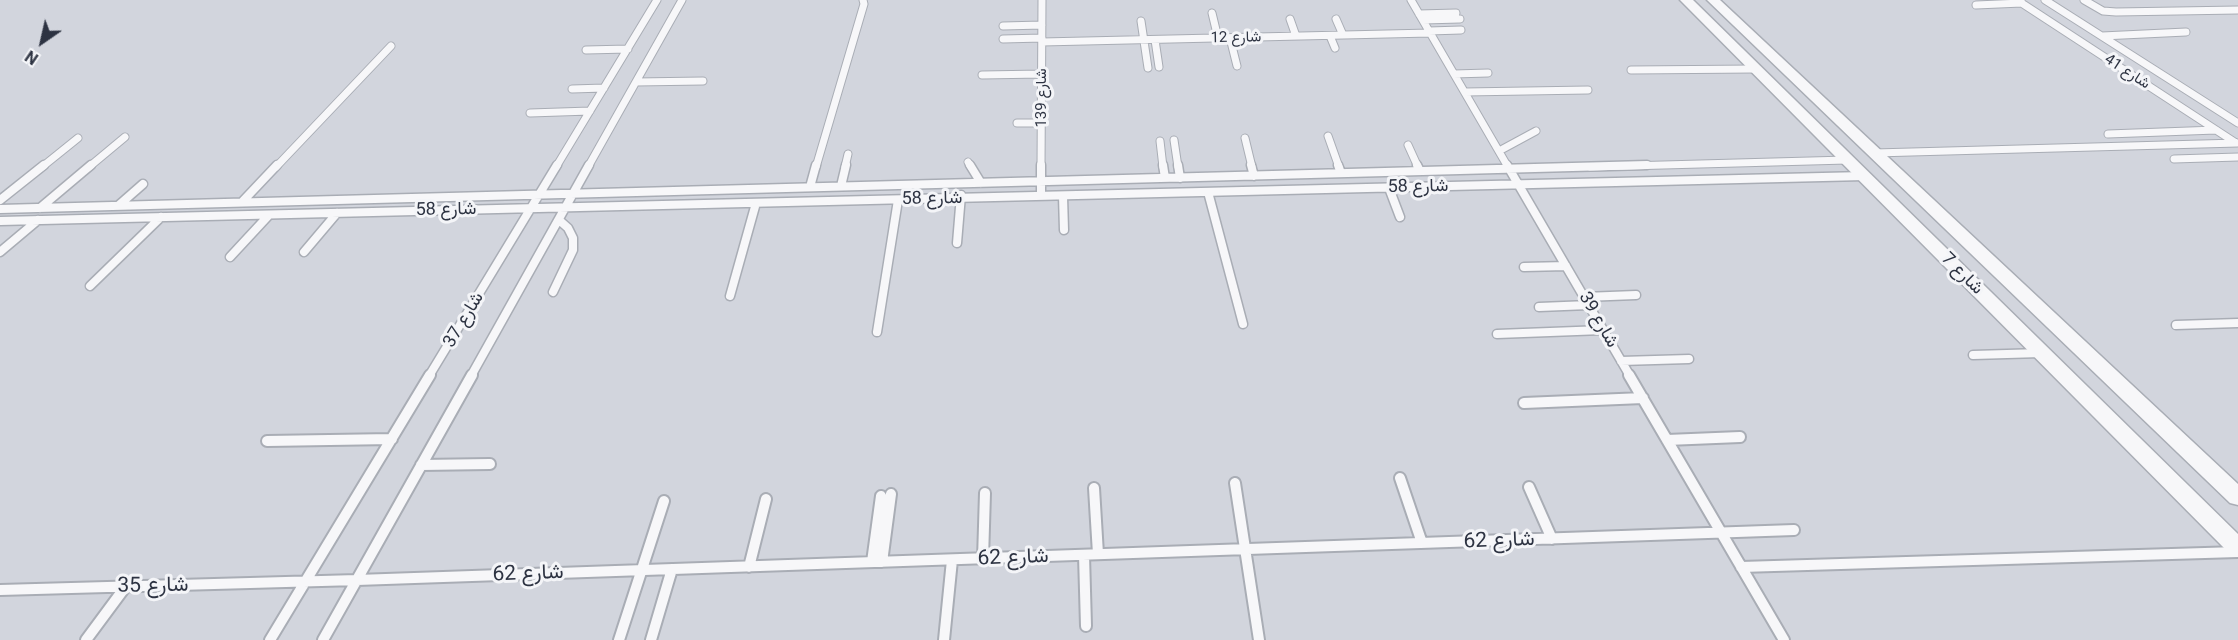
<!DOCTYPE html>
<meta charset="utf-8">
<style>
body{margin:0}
#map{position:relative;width:2238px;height:640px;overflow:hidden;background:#e4e6eb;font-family:Roboto,sans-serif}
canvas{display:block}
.north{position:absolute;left:12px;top:12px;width:60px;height:60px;-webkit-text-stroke:4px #f4f5f8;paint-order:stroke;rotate:214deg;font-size:16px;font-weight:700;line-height:24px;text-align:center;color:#2d3342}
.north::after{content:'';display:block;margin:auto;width:21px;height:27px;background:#2d3342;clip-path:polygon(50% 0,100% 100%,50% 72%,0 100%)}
</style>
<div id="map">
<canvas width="2238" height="640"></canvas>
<div class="north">N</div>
</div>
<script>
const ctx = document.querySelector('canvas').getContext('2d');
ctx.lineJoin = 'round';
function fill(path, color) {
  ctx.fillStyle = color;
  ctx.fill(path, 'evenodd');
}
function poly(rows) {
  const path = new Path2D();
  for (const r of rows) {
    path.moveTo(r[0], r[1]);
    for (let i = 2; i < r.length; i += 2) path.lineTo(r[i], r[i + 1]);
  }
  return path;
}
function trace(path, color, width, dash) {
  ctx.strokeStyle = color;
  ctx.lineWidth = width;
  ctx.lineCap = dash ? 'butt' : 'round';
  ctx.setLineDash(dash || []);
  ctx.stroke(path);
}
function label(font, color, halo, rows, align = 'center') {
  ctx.font = font + ' Roboto,Vazirmatn,sans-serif';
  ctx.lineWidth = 6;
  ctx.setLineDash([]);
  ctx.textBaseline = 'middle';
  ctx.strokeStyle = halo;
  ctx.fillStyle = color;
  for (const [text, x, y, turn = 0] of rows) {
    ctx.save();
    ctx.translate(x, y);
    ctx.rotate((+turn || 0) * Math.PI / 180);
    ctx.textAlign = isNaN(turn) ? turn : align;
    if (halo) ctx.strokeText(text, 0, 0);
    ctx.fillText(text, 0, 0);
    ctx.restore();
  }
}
const built = poly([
 [0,0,2238,0,2238,640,0,640]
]);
const laneFar2 = poly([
 [1411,0,1508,167],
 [2017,0,2236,143],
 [2045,0,2238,123],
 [2084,0,2103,11,2116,12,2238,10],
 [1976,5,2022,3],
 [1212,13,1218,38],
 [1419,14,1456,13],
 [1290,19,1296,36],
 [1336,19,1343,35],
 [1423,20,1460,19],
 [1141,21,1148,68],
 [1003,26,1042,25],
 [1429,31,1461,30],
 [1330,36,1335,48],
 [2102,36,2186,32],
 [1230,38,1237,66],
 [1003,39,1042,38],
 [1155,40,1159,67],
 [1042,42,1430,33],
 [586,50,628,49],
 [1631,70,1755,69],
 [1454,74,1488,73],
 [982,75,1042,74],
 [636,82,703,81],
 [572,89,604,88],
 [1465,92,1588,90],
 [530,113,590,111],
 [1017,123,1041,123],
 [2108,134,2216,130],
 [1328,136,1339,167],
 [1245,138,1252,167],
 [1174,140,1178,167],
 [1160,141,1163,167],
 [1408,145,1418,167],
 [1499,151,1536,131],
 [1875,153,2238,143],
 [2174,159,2238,157],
 [968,162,971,167],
 [42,167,78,138],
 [89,167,125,137],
 [276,167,391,46],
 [556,167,657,0],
 [588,167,682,0],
 [816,167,864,4,863,0],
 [845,167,848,154],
 [1041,167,1042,0],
 [1590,167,1847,160]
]);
const laneFar1 = poly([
 [970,165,981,183],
 [1163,165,1165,178],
 [1178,165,1180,178],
 [1251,165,1254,176],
 [1338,165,1341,173],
 [1417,165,1420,171],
 [1507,165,1630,376],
 [841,186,846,165],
 [810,187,816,165],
 [1389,188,1400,217],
 [1208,192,1243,324],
 [1041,196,1041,165],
 [1063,196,1064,230],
 [0,200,44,165],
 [242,202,277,165],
 [119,205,143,184],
 [40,208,91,165],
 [0,209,1647,165],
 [0,221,1864,176],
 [957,243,961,195],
 [0,252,38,220],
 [304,252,337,213],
 [230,257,269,215],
 [1524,267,1566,266],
 [90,286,161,217],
 [553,292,573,250,573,238,568,228,559,220],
 [730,296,756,203],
 [1584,297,1636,295],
 [1539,307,1589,305],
 [2176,325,2238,323],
 [877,332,898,200],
 [1497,334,1603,330],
 [1973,355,2041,353],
 [1621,361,1689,359],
 [429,376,557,165],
 [471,376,589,165]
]);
const lane = poly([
 [1629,375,1784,640],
 [1524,403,1643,398],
 [1667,440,1740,437],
 [267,441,392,439],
 [421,465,490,464],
 [1400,478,1422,543],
 [1235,483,1259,640],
 [1529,487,1552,539],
 [1094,488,1098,554],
 [1084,555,1086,626],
 [983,559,985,493],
 [872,562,881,496],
 [882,562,891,494],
 [749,567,766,499],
 [1741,567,2238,552],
 [0,590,357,580,1794,530],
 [86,640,126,586],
 [270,640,430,375],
 [323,640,472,375],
 [619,640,664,501],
 [651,640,672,569],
 [944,640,952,560]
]);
const street = poly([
 [1680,0,1693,0,2238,534,2238,557,2230,554,1680,0],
 [1707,0,1720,0,2238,484,2238,505,2230,503,1707,0]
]);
const farStreetnames = [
 ["شارع 12",1236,38,-1],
 ["شارع 41",2127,72,33],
 ["شارع 139",1042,98,-90]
];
const streetNames = [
 ["شارع 58",1418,187,-1],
 ["شارع 58",932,199,-1],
 ["شارع 58",446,210,-1],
 ["شارع 7",1962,274,45],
 ["شارع 37",464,320,-59],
 ["شارع 39",1598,320,60]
];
const nearStreetnames = [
 ["شارع 62",1499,541,-2],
 ["شارع 62",1013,558,-2],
 ["شارع 62",528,574,-2],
 ["شارع 35",153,586,-1]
];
fill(built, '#d2d5dd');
trace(laneFar2, '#a9adb5', 9);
trace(laneFar1, '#a9adb5', 11);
trace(lane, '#a9adb5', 14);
trace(street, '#a9adb5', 3);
trace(laneFar2, '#f7f7f9', 7);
trace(laneFar1, '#f7f7f9', 8);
trace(lane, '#f7f7f9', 10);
fill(street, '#f7f7f9');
label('15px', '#2d3342', '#f4f5f8', farStreetnames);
label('18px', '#2d3342', '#f4f5f8', streetNames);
label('21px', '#2d3342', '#f4f5f8', nearStreetnames);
</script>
